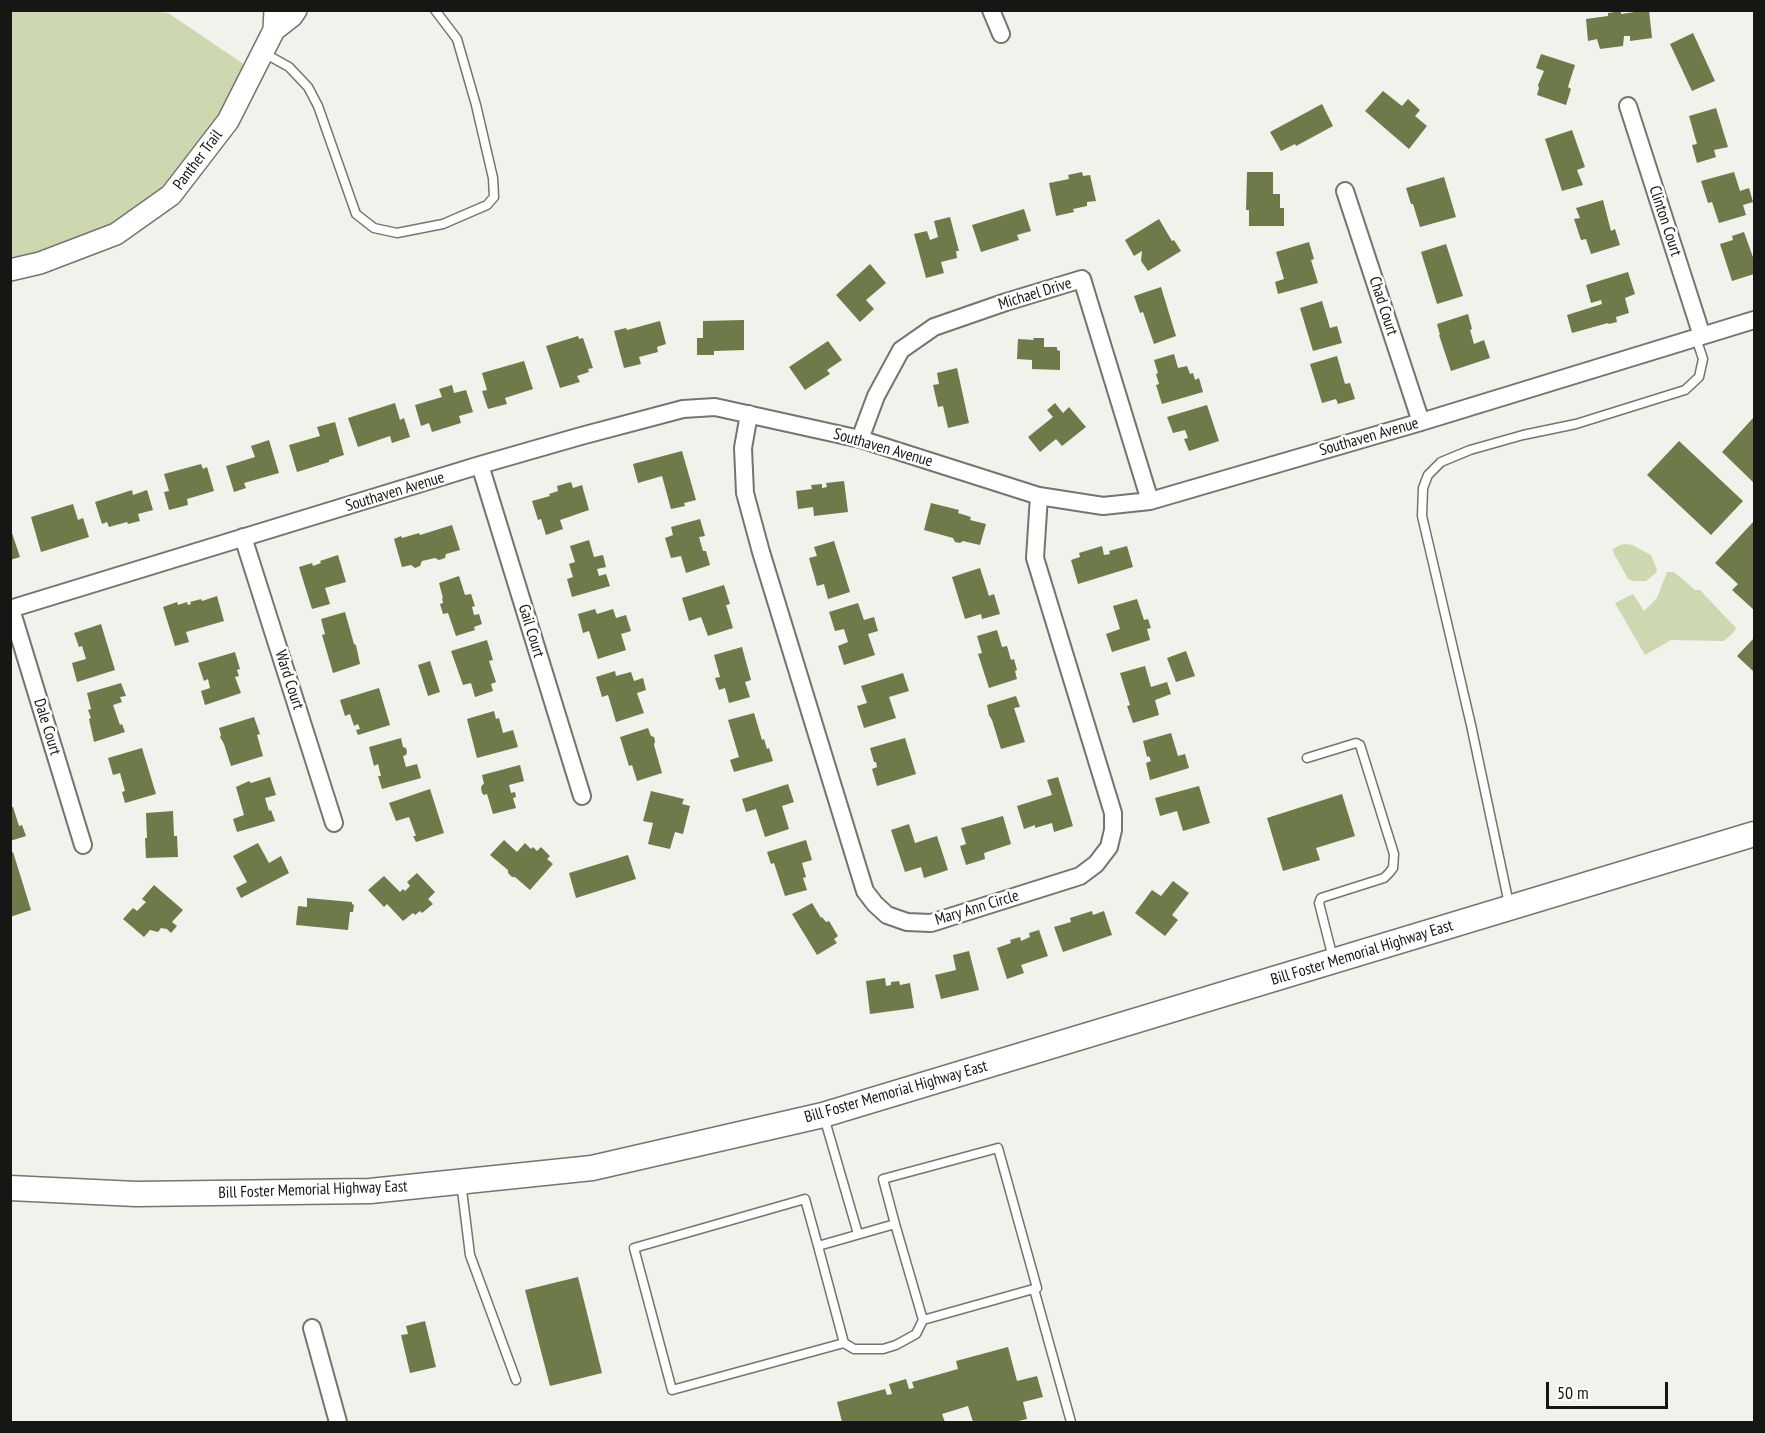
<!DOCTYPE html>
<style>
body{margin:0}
#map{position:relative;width:1765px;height:1433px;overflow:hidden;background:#f0f2eb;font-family:"PT Sans Narrow",sans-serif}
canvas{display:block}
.frame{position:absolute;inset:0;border:12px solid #161714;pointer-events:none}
.scale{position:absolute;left:1546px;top:1382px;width:122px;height:27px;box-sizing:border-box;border:3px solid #161714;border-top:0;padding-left:8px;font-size:18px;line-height:21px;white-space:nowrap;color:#161714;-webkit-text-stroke:4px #fff;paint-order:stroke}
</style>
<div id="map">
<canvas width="1765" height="1433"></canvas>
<div class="frame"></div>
<div class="scale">50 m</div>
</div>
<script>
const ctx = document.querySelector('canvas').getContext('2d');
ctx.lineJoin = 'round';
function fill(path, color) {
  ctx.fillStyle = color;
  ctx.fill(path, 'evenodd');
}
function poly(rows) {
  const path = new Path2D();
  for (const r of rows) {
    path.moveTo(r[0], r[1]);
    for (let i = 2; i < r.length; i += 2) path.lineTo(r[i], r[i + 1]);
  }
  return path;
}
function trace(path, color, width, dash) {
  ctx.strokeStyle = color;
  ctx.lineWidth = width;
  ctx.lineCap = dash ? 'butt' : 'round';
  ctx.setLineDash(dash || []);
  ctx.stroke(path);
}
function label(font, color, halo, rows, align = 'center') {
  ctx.font = font + ' "PT Sans Narrow",sans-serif';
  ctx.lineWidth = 5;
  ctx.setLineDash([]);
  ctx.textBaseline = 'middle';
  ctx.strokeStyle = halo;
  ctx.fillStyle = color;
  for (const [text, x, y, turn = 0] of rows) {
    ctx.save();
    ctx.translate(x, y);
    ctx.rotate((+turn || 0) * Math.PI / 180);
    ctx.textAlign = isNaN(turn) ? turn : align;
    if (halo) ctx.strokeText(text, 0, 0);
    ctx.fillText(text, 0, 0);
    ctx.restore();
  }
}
const green = poly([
 [135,10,168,13,248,67,215,121,155,199,100,234,10,261,10,11],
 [1626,544,1632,545,1651,555,1657,570,1656,573,1646,581,1633,581,1628,579,1612,550,1620,545],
 [1667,572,1674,572,1695,590,1700,590,1736,628,1733,633,1724,641,1671,640,1645,655,1615,603,1633,594,1644,611,1657,598]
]);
const building = poly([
 [1649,10,1652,38,1630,41,1630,36,1624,36,1623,46,1600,49,1597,39,1588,41,1586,19,1608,16,1608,13,1621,11,1621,14],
 [1693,33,1715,81,1692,91,1670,44],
 [1541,54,1575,65,1568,87,1571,89,1566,105,1537,95,1539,88,1538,85,1544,71,1536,68],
 [1383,91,1402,106,1408,99,1420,110,1415,116,1427,126,1409,149,1365,111],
 [1322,104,1333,126,1296,146,1295,144,1281,151,1270,132],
 [1716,108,1728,147,1714,150,1716,157,1697,163,1692,145,1697,144,1689,116],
 [1572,130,1585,167,1577,170,1583,185,1562,191,1545,139],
 [1082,172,1083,176,1090,175,1096,201,1087,202,1087,206,1073,209,1074,212,1056,216,1049,183,1069,179,1068,175],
 [1247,172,1273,172,1273,194,1280,194,1280,208,1284,208,1284,226,1249,226,1249,210,1246,210],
 [1734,172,1740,191,1749,188,1753,202,1743,205,1746,215,1719,223,1712,202,1708,203,1701,181],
 [1444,177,1456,217,1420,227,1413,204,1411,204,1406,188],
 [1603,200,1611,231,1615,229,1620,245,1591,254,1586,239,1581,240,1574,219,1580,218,1576,208],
 [1024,209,1031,231,1017,235,1019,240,981,252,972,225],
 [950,217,959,251,956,251,957,258,941,262,944,273,926,278,914,234,927,231,930,240,938,237,934,221],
 [1159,219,1172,241,1174,240,1181,251,1148,271,1141,261,1142,251,1134,256,1125,240],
 [1744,232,1754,260,1754,274,1732,281,1720,244,1733,240,1732,236],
 [1309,242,1314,259,1311,260,1318,283,1278,294,1275,282,1284,279,1276,252],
 [1446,244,1463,296,1437,304,1421,252],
 [870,264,886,283,866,300,874,309,860,322,836,295],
 [1628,272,1635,294,1625,298,1629,313,1616,317,1617,322,1609,324,1608,323,1572,333,1567,315,1602,304,1601,300,1591,303,1586,285],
 [1161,287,1176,336,1154,344,1143,312,1140,313,1134,296],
 [1322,301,1330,328,1337,326,1342,343,1313,351,1300,308],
 [1468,314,1472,329,1470,330,1474,344,1484,340,1490,358,1451,371,1439,335,1440,335,1437,324],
 [744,320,744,350,714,351,714,355,697,355,697,338,703,338,703,321],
 [660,321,666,344,657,347,658,352,639,357,641,364,624,368,614,331,626,328,627,330],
 [578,336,579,339,583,338,593,368,588,369,589,372,577,376,580,382,560,388,546,346],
 [1033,338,1044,338,1044,347,1057,347,1057,350,1060,351,1060,370,1032,369,1032,360,1017,359,1018,339,1034,340],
 [828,341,842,360,827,370,830,374,805,390,789,367],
 [1174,354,1178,368,1187,366,1190,374,1193,373,1195,380,1199,378,1203,392,1162,404,1156,385,1159,384,1156,374,1158,373,1154,360],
 [1337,356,1345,384,1350,383,1355,399,1338,404,1336,399,1322,403,1310,364],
 [524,361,533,389,505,398,507,404,488,409,482,391,487,390,482,373],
 [957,368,969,423,948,428,943,406,938,407,933,385,939,384,937,373],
 [452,385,454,393,466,390,473,412,459,416,461,423,432,432,429,423,421,426,415,405,442,397,439,389],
 [395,403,400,420,404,418,410,437,392,443,390,436,358,447,348,418],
 [1055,403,1063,413,1069,407,1086,427,1062,446,1056,439,1040,452,1028,437,1053,417,1047,410],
 [1207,405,1219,441,1189,451,1184,439,1188,438,1185,430,1173,433,1167,417],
 [1754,417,1754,483,1722,452],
 [335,422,344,455,329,460,329,462,297,472,289,445,320,436,317,427],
 [269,440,279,473,244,483,246,488,234,492,226,466,255,457,251,446],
 [1679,441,1743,501,1711,535,1647,475],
 [682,451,696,500,684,503,685,506,671,509,662,476,638,483,633,464],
 [201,464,203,469,207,467,214,491,187,499,188,505,169,510,164,492,169,491,164,474],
 [844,481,848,512,814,516,813,507,798,509,796,491,812,489,811,485,822,484,822,488,827,487,826,483],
 [571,482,573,488,582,485,589,510,560,520,563,529,546,535,541,519,538,520,532,501,550,496,549,494,558,491,557,486],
 [132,490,133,495,147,490,153,510,138,514,140,521,128,524,127,522,109,527,107,522,102,524,95,502],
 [931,503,959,510,958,513,971,517,970,520,986,524,980,545,963,541,960,543,955,542,953,538,924,530],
 [73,504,78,520,83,518,89,537,41,552,31,517],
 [700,519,705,536,699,537,703,551,706,551,710,565,686,573,681,556,671,558,665,538,673,535,671,527],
 [1754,521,1754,610,1732,590,1738,584,1715,563],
 [452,525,460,550,446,554,445,558,439,560,435,558,422,561,420,566,415,568,411,565,402,567,394,539,401,536,402,538,419,533,420,535],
 [10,527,20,557,10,560],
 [589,540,594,557,603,555,606,567,597,569,599,576,606,574,610,586,572,597,567,579,573,577,569,564,575,562,570,546],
 [834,541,850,592,828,599,824,584,817,586,809,558,817,556,814,547],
 [1102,546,1104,555,1110,554,1109,551,1127,546,1133,567,1078,584,1071,560,1080,557,1079,553],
 [338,555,346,582,325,588,330,604,312,609,299,567,312,563,313,566,321,563,320,561],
 [980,568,989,596,994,594,1000,614,982,619,981,614,965,619,952,577],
 [459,576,465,595,471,594,475,606,472,607,474,615,479,614,482,624,474,627,475,630,456,636,448,613,443,614,440,604,443,603,442,598,443,598,439,583],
 [724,585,730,604,726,605,733,628,708,636,701,617,689,621,682,598],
 [217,596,224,621,186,632,189,642,175,646,163,607,177,602,178,605,187,602,188,605,191,604,190,602,201,599,202,601],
 [1137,599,1144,620,1148,619,1151,628,1147,629,1150,640,1112,652,1106,634,1120,629,1113,606],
 [858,603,864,620,874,617,878,631,868,634,875,655,844,665,838,646,848,642,844,629,835,631,829,612],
 [595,609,597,614,613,609,616,618,626,615,631,631,621,634,626,650,598,659,589,631,583,633,578,614],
 [345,612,354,644,356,645,360,664,333,673,322,635,325,634,321,619],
 [101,624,115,670,77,682,72,663,86,659,82,646,79,647,74,633],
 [997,630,1002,647,1007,646,1011,660,1014,659,1017,670,1015,671,1017,679,989,688,978,654,982,653,977,636],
 [1754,638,1754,672,1737,656],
 [487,640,493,660,489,661,496,682,491,684,493,691,475,697,471,683,463,685,451,651],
 [742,647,751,680,745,682,750,697,729,703,725,688,719,690,715,678,720,677,714,655],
 [1186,651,1195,676,1176,682,1167,658],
 [235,652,240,669,237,670,239,676,235,677,241,693,205,705,201,691,210,688,208,679,204,681,198,663],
 [430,661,440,692,428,696,418,665],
 [1145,666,1151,687,1167,682,1171,694,1155,700,1159,715,1133,723,1127,706,1130,705,1120,673],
 [615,671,616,676,631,672,634,681,643,678,646,690,637,693,644,713,616,722,608,695,602,697,596,677],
 [903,673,909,691,889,697,896,718,864,728,857,706,867,703,861,686],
 [121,683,126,696,120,697,122,702,113,705,120,725,122,724,125,732,94,742,89,719,91,718,88,710,91,709,87,693],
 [379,688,390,725,358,735,356,730,360,729,358,724,354,726,350,714,345,716,340,700],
 [1016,696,1020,707,1014,708,1025,742,1001,749,992,720,989,715,987,705],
 [494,711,496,719,499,718,503,733,513,730,518,747,477,758,467,719],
 [754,713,762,740,764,739,767,749,769,748,773,761,734,772,730,760,739,757,728,720],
 [254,717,260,734,257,735,263,756,231,766,224,744,220,737,221,735,219,728],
 [648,728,651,736,654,737,655,741,654,745,662,773,637,781,632,765,629,766,620,737],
 [1171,733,1178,756,1185,754,1189,768,1150,780,1146,763,1151,761,1149,756,1147,757,1143,741],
 [401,738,403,747,406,748,407,752,406,755,403,756,406,767,417,764,421,778,382,789,378,776,381,776,378,764,374,766,369,747],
 [905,738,916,774,877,786,872,769,877,767,876,762,874,762,870,748],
 [142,748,156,794,125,803,122,792,125,791,120,773,113,775,108,758],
 [520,765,524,781,509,785,511,793,515,792,516,797,513,798,516,808,493,814,487,794,484,795,482,793,481,788,482,785,484,784,482,775],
 [270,777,276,795,265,798,269,811,271,810,275,821,237,832,233,819,244,815,236,787,249,781,251,783],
 [1058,777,1073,826,1054,832,1052,823,1035,828,1035,825,1024,829,1017,806,1052,795,1047,780],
 [788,784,794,802,782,806,789,829,765,837,756,809,746,812,742,799],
 [1199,786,1210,823,1183,831,1177,811,1160,816,1155,798],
 [430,789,444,833,416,842,413,836,416,836,409,817,396,821,389,803],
 [651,791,684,799,682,804,690,806,683,834,675,832,670,849,648,844,653,823,643,821],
 [1342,794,1355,836,1316,848,1320,860,1283,871,1267,818],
 [10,807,13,807,19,826,22,825,26,836,10,841],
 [173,811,174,836,177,836,178,857,146,858,145,838,147,838,146,813],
 [1003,816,1011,844,984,853,985,859,966,865,960,846,966,844,961,828],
 [909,824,915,843,937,836,948,870,924,878,921,867,905,872,891,830],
 [504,840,517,852,525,843,531,849,533,847,537,851,541,847,550,856,547,859,553,864,530,890,515,877,512,877,508,873,508,870,490,855],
 [806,840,812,860,802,863,806,877,803,878,807,890,785,896,774,863,771,864,767,852],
 [258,843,269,863,281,856,289,873,241,898,236,888,247,882,233,856],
 [13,852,31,910,10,917,10,853],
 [628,855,636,879,576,898,569,873],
 [417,873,435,892,428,899,433,904,422,913,420,911,415,915,413,913,403,921,387,904,384,907,368,890,384,876,400,892,403,889,405,891,410,886,407,882],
 [1173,881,1189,893,1172,915,1178,920,1165,936,1135,913,1152,890,1161,896],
 [154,885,183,910,172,922,177,926,171,933,167,929,161,928,158,932,150,930,144,937,123,919,133,908,137,911,146,902,142,899],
 [307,898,352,902,352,904,354,905,353,912,350,912,348,930,296,925,298,906,307,907],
 [812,903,821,918,822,917,826,922,829,921,838,936,834,939,837,943,817,955,792,914],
 [1092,911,1093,915,1104,911,1112,935,1063,952,1054,927,1071,922,1070,918],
 [1039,930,1048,956,1021,965,1024,973,1007,979,997,948,1011,943,1010,940,1020,937,1021,941,1030,937,1029,933],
 [969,951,979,990,941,999,935,975,956,970,953,955],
 [885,978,886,986,891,985,891,982,899,981,900,985,910,983,914,1008,870,1014,866,981],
 [578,1277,602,1373,550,1386,525,1290],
 [425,1321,436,1367,410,1373,401,1335,408,1334,406,1326],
 [1008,1347,1017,1381,1037,1376,1043,1397,1023,1402,1027,1419,1014,1422,973,1422,968,1406,942,1414,945,1422,842,1422,837,1402,885,1389,887,1395,892,1394,889,1384,906,1379,909,1389,914,1388,912,1382,958,1369,956,1361]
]);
const service = poly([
 [264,53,289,67,308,87,318,106,356,214,374,228,397,233,443,224,487,205,494,197,493,178,476,105,457,39,435,10],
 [1307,758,1356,743,1360,745,1394,854,1393,868,1389,873,1384,878,1321,898,1319,903,1333,958],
 [1509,904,1471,725,1422,516,1423,488,1428,475,1441,462,1470,450,1523,435,1576,424,1685,390,1699,377,1703,359,1696,338],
 [824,1117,858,1234],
 [998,1148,1037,1288,923,1320,916,1334,896,1345,883,1349,854,1349,844,1343,672,1390,634,1248,805,1199,818,1246,895,1224,883,1179,998,1148],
 [461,1182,470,1255,516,1380],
 [895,1224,923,1320],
 [818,1246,844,1343],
 [1034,1289,1071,1422]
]);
const minor = poly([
 [991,10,1001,34],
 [1628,106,1702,336],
 [1345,191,1421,422],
 [749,414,743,448,745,493,761,552,865,891,875,904,887,915,907,922,931,923,1080,876,1096,864,1109,847,1113,830,1113,813,1035,558,1039,496],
 [860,439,876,396,901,350,934,327,1006,302,1082,279,1150,501],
 [480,465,582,796],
 [243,537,334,823],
 [10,609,480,465,581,436,683,409,715,407,860,439,1039,496,1103,506,1150,501,1421,422,1754,320],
 [11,609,83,845],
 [312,1328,338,1422]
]);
const tertiary = poly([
 [274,30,292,16,296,10],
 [10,270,40,263,116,234,171,195,228,121,274,30,275,10]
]);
const secondary = poly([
 [10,1188,136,1194,370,1191,592,1168,823,1115,1754,834]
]);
const streetNames = [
 ["Panther Trail",198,160,-53],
 ["Clinton Court",1665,221,72],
 ["Michael Drive",1035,294,-17],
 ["Chad Court",1383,306,72],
 ["Southaven Avenue",1369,437,-16],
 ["Southaven Avenue",883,448,16],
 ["Southaven Avenue",395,492,-17],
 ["Gail Court",531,631,73],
 ["Ward Court",289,680,72],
 ["Dale Court",47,727,73],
 ["Mary Ann Circle",977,908,-17],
 ["Bill Foster Memorial Highway East",1362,953,-17],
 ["Bill Foster Memorial Highway East",896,1092,-16],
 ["Bill Foster Memorial Highway East",313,1190,-2]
];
fill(green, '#cdd8b0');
fill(building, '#6e7a4a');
trace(service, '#73756f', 11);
trace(minor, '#73756f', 20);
trace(tertiary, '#73756f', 24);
trace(secondary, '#73756f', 27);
trace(service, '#fff', 8);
trace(minor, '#fff', 16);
trace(tertiary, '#fff', 21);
trace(secondary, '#fff', 24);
label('16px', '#161714', '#fff', streetNames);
</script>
